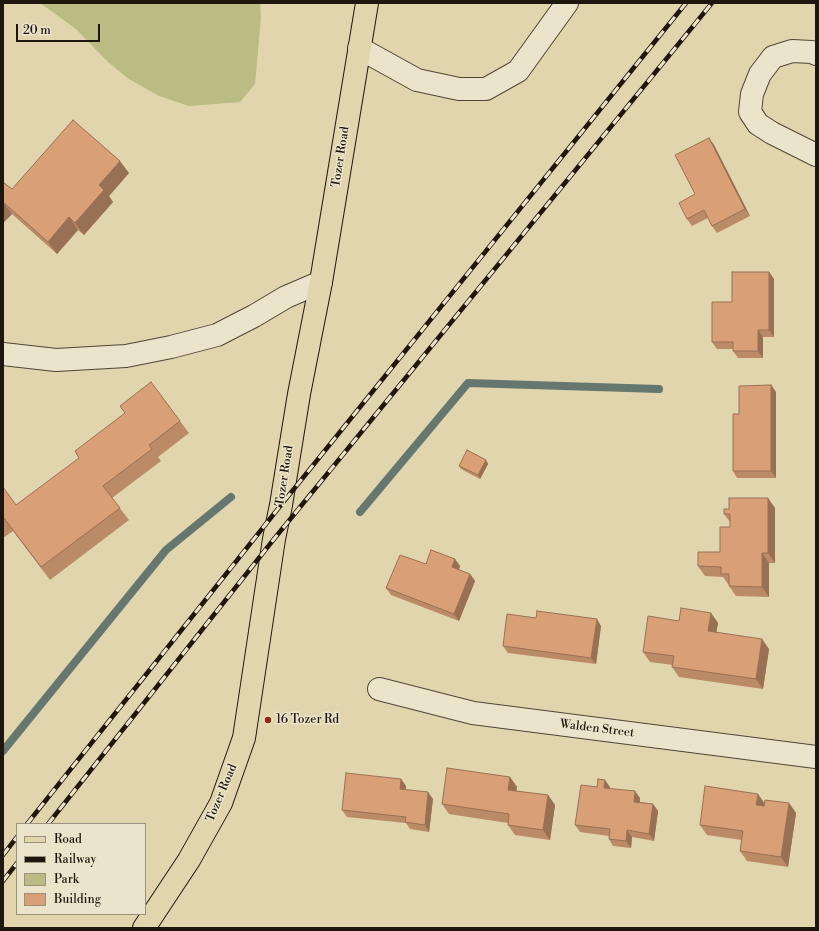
<!DOCTYPE html>
<style>
body{margin:0}
#map{position:relative;width:819px;height:931px;overflow:hidden;background:#e0d5ad;font-family:"Libre Bodoni",serif}
canvas{display:block}
.frame{position:absolute;inset:0;border:4px solid #1f160e;pointer-events:none}
.legend{position:absolute;left:16px;top:823px;width:130px;height:92px;box-sizing:border-box;background:#ebe4ca;border:1px solid #99927f;margin:0;padding:5px 7px;list-style:none;font-size:12px;color:#1f160e}
.legend li{display:flex;align-items:center;gap:8px;height:20px}
.legend b{width:20px;border:1px solid #99927f}
.scale{position:absolute;left:16px;top:24px;width:84px;height:18px;box-sizing:border-box;border:2px solid #1f160e;border-top:0;padding-left:5px;font-size:12px;line-height:14px;white-space:nowrap;color:#1f160e;-webkit-text-stroke:3px #ebe4ca;paint-order:stroke}
</style>
<div id="map">
<canvas width="819" height="931"></canvas>
<div class="frame"></div>
<ul class="legend">
<li><b style="height:5px;background:#e0d5ad"></b>Road</li>
<li><b style="height:5px;background:#1f160e"></b>Railway</li>
<li><b style="height:11px;background:#bbbb84"></b>Park</li>
<li><b style="height:11px;background:#d9a078"></b>Building</li>
</ul>
<div class="scale">20 m</div>
</div>
<script>
const ctx = document.querySelector('canvas').getContext('2d');
ctx.lineJoin = 'round';
function fill(path, color) {
  ctx.fillStyle = color;
  ctx.fill(path, 'evenodd');
}
function poly(rows) {
  const path = new Path2D();
  for (const r of rows) {
    path.moveTo(r[0], r[1]);
    for (let i = 2; i < r.length; i += 2) path.lineTo(r[i], r[i + 1]);
  }
  return path;
}
function trace(path, color, width, dash) {
  ctx.strokeStyle = color;
  ctx.lineWidth = width;
  ctx.lineCap = dash ? 'butt' : 'round';
  ctx.setLineDash(dash || []);
  ctx.stroke(path);
}
function label(font, color, halo, rows, align = 'center') {
  ctx.font = font + ' "Libre Bodoni",serif';
  ctx.lineWidth = 3;
  ctx.setLineDash([]);
  ctx.textBaseline = 'middle';
  ctx.strokeStyle = halo;
  ctx.fillStyle = color;
  for (const [text, x, y, turn = 0] of rows) {
    ctx.save();
    ctx.translate(x, y);
    ctx.rotate((+turn || 0) * Math.PI / 180);
    ctx.textAlign = isNaN(turn) ? turn : align;
    if (halo) ctx.strokeText(text, 0, 0);
    ctx.fillText(text, 0, 0);
    ctx.restore();
  }
}
const green = poly([
 [40,3,260,3,261,17,255,84,240,102,189,106,159,96,129,79,108,62,76,29]
]);
const stream = poly([
 [360,512,468,383,659,389],
 [3,751,166,550,231,497]
]);
const minor = poly([
 [359,48,417,80,459,89,486,89,518,71,567,3],
 [816,54,812,52,792,51,773,57,760,74,752,94,750,112,758,124,772,133,816,155],
 [3,354,56,360,126,356,171,347,217,335,254,316,286,297,321,282],
 [379,689,473,713,816,757]
]);
const major = poly([
 [144,928,189,860,221,803,244,738,274,539,281,505,299,394,321,282,367,3]
]);
const rail = poly([
 [27,824,281,505,686,3],
 [48,824,274,539,712,3],
 [3,855,17,837],
 [3,881,17,863]
]);
const wall = poly([
 [709,138,714,145,750,216,717,233,712,226,708,218,692,226,687,219,695,194],
 [129,173,109,196,113,202,84,235,78,230,57,254,12,214,3,223,3,182,12,189],
 [769,272,774,279,774,337,763,337,763,358,738,358,733,351,733,349,717,349,712,342,732,302],
 [771,385,776,392,776,478,737,478,733,471,739,414],
 [180,421,189,433,158,457,161,461,112,498,129,520,50,580,13,531,3,538,3,487,16,505],
 [486,460,488,464,480,479,461,469,459,466],
 [775,508,775,563,769,563,769,597,736,596,729,586,729,584,728,584,723,577,705,576,698,566,720,552,730,527,730,522,724,514,729,509],
 [455,559,460,566,459,570,470,574,475,581,459,621,391,595,386,588,426,564],
 [711,613,718,623,716,632,769,649,763,689,679,677,672,667,673,665,650,662,643,652,679,621],
 [601,626,596,664,508,653,503,646],
 [510,777,517,787,516,791,548,795,555,805,550,840,515,835,508,825,508,823,449,814,442,804],
 [401,779,406,786,406,790,433,799,429,832,410,829,406,823,347,817,342,810],
 [597,787,610,787,610,788,640,798,640,802,653,804,658,811,654,841,632,837,631,848,613,846,609,839,609,836,580,832,575,825],
 [789,803,796,813,788,867,747,861,740,851,742,840,707,835,700,825,765,804]
]);
const shadedWall = poly([
 [709,138,714,145,750,216,745,209],
 [120,161,129,173,109,196,113,202,84,235,75,223,99,185],
 [3,202,12,214,3,223],
 [69,217,78,230,57,254,48,242],
 [769,272,774,279,774,337,769,330],
 [758,330,763,337,763,358,758,351],
 [771,385,776,392,776,478,771,471],
 [486,460,488,464,480,479,478,475],
 [768,498,775,508,775,563,768,553],
 [762,553,769,563,769,597,762,587],
 [455,559,460,566,457,574,452,567],
 [470,574,475,581,459,621,454,614],
 [711,613,718,623,715,641,708,631],
 [597,619,601,626,596,664,591,658],
 [762,639,769,649,763,689,756,679],
 [510,777,517,787,515,799,508,790],
 [401,779,406,786,405,796,400,789],
 [605,780,610,787,609,794,604,788],
 [635,791,640,798,639,808,634,802],
 [428,792,433,799,429,832,425,825],
 [758,794,765,804,763,815,756,805],
 [548,795,555,805,550,840,543,830],
 [789,803,796,813,788,867,781,857],
 [653,804,658,811,654,841,649,834],
 [627,830,632,837,631,848,626,841]
]);
const building = poly([
 [73,120,120,161,99,185,104,190,75,223,69,217,48,242,3,202,3,182,12,189,73,120],
 [709,138,745,209,712,226,704,210,687,219,679,203,695,194,675,155,709,138],
 [732,272,769,272,769,330,758,330,758,351,733,351,733,342,712,342,712,302,732,302,732,272],
 [151,382,180,421,149,445,152,449,103,486,120,508,41,567,4,518,3,519,3,487,16,505,79,458,75,451,125,413,120,406,151,382],
 [771,385,771,471,733,471,733,414,739,414,739,386,771,385],
 [467,450,486,460,478,475,459,466,467,450],
 [729,498,768,498,768,553,762,553,762,587,729,586,729,574,721,574,721,567,698,566,698,552,720,552,720,527,730,527,730,514,724,514,724,509,729,509,729,498],
 [431,550,455,559,452,567,470,574,454,614,386,588,400,555,426,564,431,550],
 [681,608,711,613,708,631,762,639,756,679,672,667,674,656,643,652,648,616,679,621,681,608],
 [537,611,597,619,591,658,503,646,507,614,536,618,537,611],
 [447,768,510,777,508,790,548,795,543,830,508,825,509,814,442,804,447,768],
 [346,773,401,779,400,789,428,792,425,825,405,822,406,817,342,810,346,773],
 [598,779,605,780,604,788,635,791,634,802,653,804,649,834,627,830,626,841,609,839,610,829,575,825,581,785,597,787,598,779],
 [705,786,758,794,756,805,764,806,765,800,789,803,781,857,740,851,743,831,700,825,705,786]
]);
const markers = [
 [268,720,4,"#8f2418"]
];
const streetNames = [
 ["Tozer Road",341,157,-81],
 ["Tozer Road",285,476,-81],
 ["Walden Street",597,729,7],
 ["Tozer Road",222,793,-67]
];
const poiNames = [
 ["16 Tozer Rd",276,720]
];
fill(green, '#bbbb84');
trace(stream, '#667770', 8);
trace(minor, '#4f4636', 24);
trace(major, '#1f160e', 24);
trace(minor, '#ebe4ca', 22);
trace(major, '#e0d5ad', 22);
trace(rail, '#1f160e', 4.5);
trace(rail, '#ebe4ca', 3, [9]);
fill(wall, '#bb8a67');
fill(shadedWall, '#987054');
fill(building, '#d9a078');
trace(building, '#987054', 1);
for (const [x, y, r, color] of markers) {
  const dot = new Path2D();
  dot.arc(x, y, r, 0, 2 * Math.PI);
  ctx.fillStyle = color;
  ctx.fill(dot);
  trace(dot, '#ebe4ca', 1.5);
}
label('12px', '#1f160e', '#ebe4ca', streetNames);
label('12px', '#1f160e', '#ebe4ca', poiNames, 'left');
</script>
